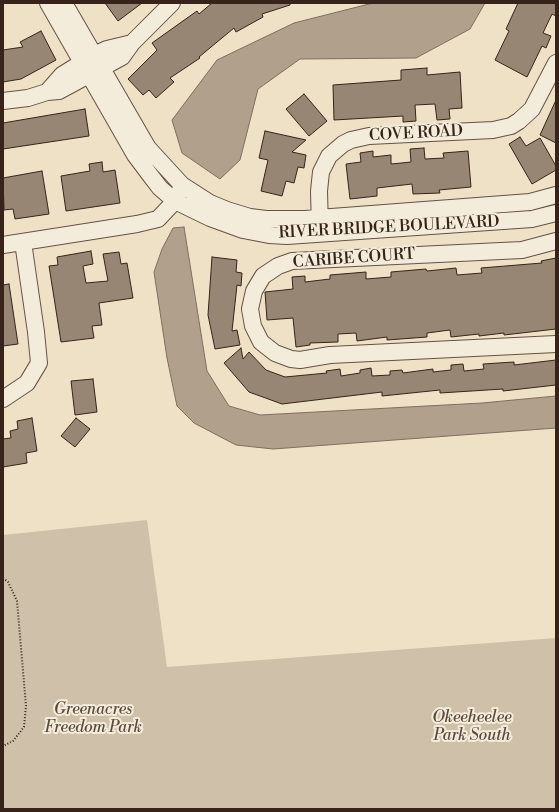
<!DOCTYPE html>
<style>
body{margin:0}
#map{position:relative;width:559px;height:812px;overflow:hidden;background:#eee1c6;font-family:"Libre Bodoni",serif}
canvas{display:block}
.frame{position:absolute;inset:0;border:4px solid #37231a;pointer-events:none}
</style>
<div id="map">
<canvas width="559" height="812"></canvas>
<div class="frame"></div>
</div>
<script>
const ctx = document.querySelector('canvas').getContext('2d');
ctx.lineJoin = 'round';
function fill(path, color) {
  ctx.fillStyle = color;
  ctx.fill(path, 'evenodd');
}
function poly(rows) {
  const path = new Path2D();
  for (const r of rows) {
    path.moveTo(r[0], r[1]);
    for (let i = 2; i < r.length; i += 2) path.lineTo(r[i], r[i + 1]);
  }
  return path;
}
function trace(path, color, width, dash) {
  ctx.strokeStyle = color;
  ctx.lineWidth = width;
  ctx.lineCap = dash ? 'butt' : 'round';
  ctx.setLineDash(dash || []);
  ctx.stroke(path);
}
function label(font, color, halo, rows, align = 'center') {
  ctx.font = font + ' "Libre Bodoni",serif';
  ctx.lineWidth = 4;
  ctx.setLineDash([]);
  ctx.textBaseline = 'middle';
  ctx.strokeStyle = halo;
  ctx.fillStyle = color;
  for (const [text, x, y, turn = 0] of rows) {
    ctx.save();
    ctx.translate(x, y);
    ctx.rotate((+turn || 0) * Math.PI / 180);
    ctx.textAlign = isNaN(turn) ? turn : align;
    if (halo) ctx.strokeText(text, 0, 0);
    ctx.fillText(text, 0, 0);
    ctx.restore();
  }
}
const green = poly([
 [147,520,167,667,556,638,556,809,3,809,3,535]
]);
const water = poly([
 [373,3,485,3,470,29,416,58,300,59,258,89,240,160,220,179,182,153,172,120,217,60,294,23,373,3],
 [184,227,207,371,229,406,260,415,482,403,556,396,556,428,273,449,236,445,194,423,177,406,167,358,154,272,162,249,173,228,184,227]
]);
const building = poly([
 [105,3,142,3,118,21,105,3],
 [212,3,290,3,290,5,262,14,263,17,236,32,234,28,199,57,200,58,170,78,174,82,156,98,149,90,143,95,128,79,157,50,152,43,197,11,199,14,212,3],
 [518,3,556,3,556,16,552,14,543,33,551,36,546,48,542,46,527,77,495,60,509,31,506,29,518,3],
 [41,31,56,60,21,79,3,82,3,50,23,47,20,42,41,31],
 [427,68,427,75,460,72,462,108,449,109,450,119,437,120,435,104,415,105,416,121,403,122,403,116,334,120,333,85,401,80,401,70,427,68],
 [304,94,327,121,309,136,286,109,304,94],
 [556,100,556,143,540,135,556,100],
 [85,109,89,136,3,149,3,123,85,109],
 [265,131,306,140,292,152,306,155,304,168,298,167,294,183,286,181,282,196,261,191,268,160,259,158,265,131],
 [520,137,526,146,540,138,556,166,556,170,532,184,509,144,520,137],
 [424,148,425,159,444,158,443,153,468,151,471,187,439,190,440,193,413,194,412,184,377,188,377,196,350,199,346,164,361,162,360,153,373,151,373,157,391,155,391,164,411,162,410,149,424,148],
 [102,162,103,172,115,170,120,203,66,211,61,176,90,171,89,164,102,162],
 [42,171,49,214,15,219,13,209,4,210,3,178,42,171],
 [91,251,93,264,83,266,86,283,108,281,103,254,119,252,121,264,127,263,133,298,99,303,102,325,92,326,94,338,61,342,49,266,58,265,57,257,91,251],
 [212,257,237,260,236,272,242,273,241,286,237,285,232,331,237,330,240,345,215,349,208,315,212,257],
 [556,258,556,329,504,335,504,333,479,336,479,334,451,337,450,330,427,333,427,337,387,340,387,337,357,341,356,333,338,334,338,342,310,343,310,345,296,347,293,318,267,320,265,292,293,289,292,277,305,276,305,282,330,279,330,275,366,272,366,279,391,277,391,272,426,269,427,271,456,268,457,275,482,273,481,268,542,263,541,261,556,258],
 [9,284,18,344,3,346,3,285,9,284],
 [241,348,243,359,249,352,266,370,285,377,327,373,326,371,340,369,341,376,360,373,360,370,371,368,372,376,390,375,390,371,402,370,403,373,433,369,433,372,451,370,451,365,463,364,464,371,484,369,483,364,514,362,514,365,556,360,556,385,503,391,503,389,440,393,440,390,382,396,382,392,282,404,249,392,224,363,241,348],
 [93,379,97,412,75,415,71,381,93,379],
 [32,418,37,451,26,453,27,463,3,467,3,439,11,438,10,431,18,429,17,421,32,418],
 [76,418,90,429,75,447,61,436,76,418]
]);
const path = poly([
 [3,578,8,582,17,601,26,706,24,727,13,741,3,746]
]);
const minor = poly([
 [48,3,135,155,150,175,160,188,175,201,210,218,243,230,269,235,287,236,532,219,556,213],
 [64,3,148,148,182,185,210,203,227,210,250,217,266,219,305,219,530,202,556,195],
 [47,92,62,75,94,55,107,49,132,43],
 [3,101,28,98,47,92,59,91,122,57,132,43,172,3],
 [320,229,319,191,321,172,329,156,343,144,351,140,369,136,493,130,511,126,519,121,532,109,556,63],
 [556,241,522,250,292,261,278,266,263,276,254,291,250,309,253,326,261,342,275,353,291,359,300,360,330,355,556,344],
 [3,245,137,224,158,219,175,201,179,192],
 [3,399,27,383,39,363,36,332,23,242]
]);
const streetNames = [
 ["COVE ROAD",416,134,-3],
 ["RIVER BRIDGE BOULEVARD",389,228,-3],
 ["CARIBE COURT",354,259,-4]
];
const parkNames = [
 ["Greenacres",93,710],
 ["Freedom Park",93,728],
 ["Okeeheelee",472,718],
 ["Park South",472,736]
];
fill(green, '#cfc1a9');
fill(water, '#b0a08c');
trace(water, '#806e5e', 1);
fill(building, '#968673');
trace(building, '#37231a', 1);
trace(minor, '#655245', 18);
trace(path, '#37231a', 2, [1, 2]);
trace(minor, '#f4ecda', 16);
label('16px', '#37231a', '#f4ecda', streetNames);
label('italic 16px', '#5d4a3e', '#f4ecda', parkNames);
</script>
